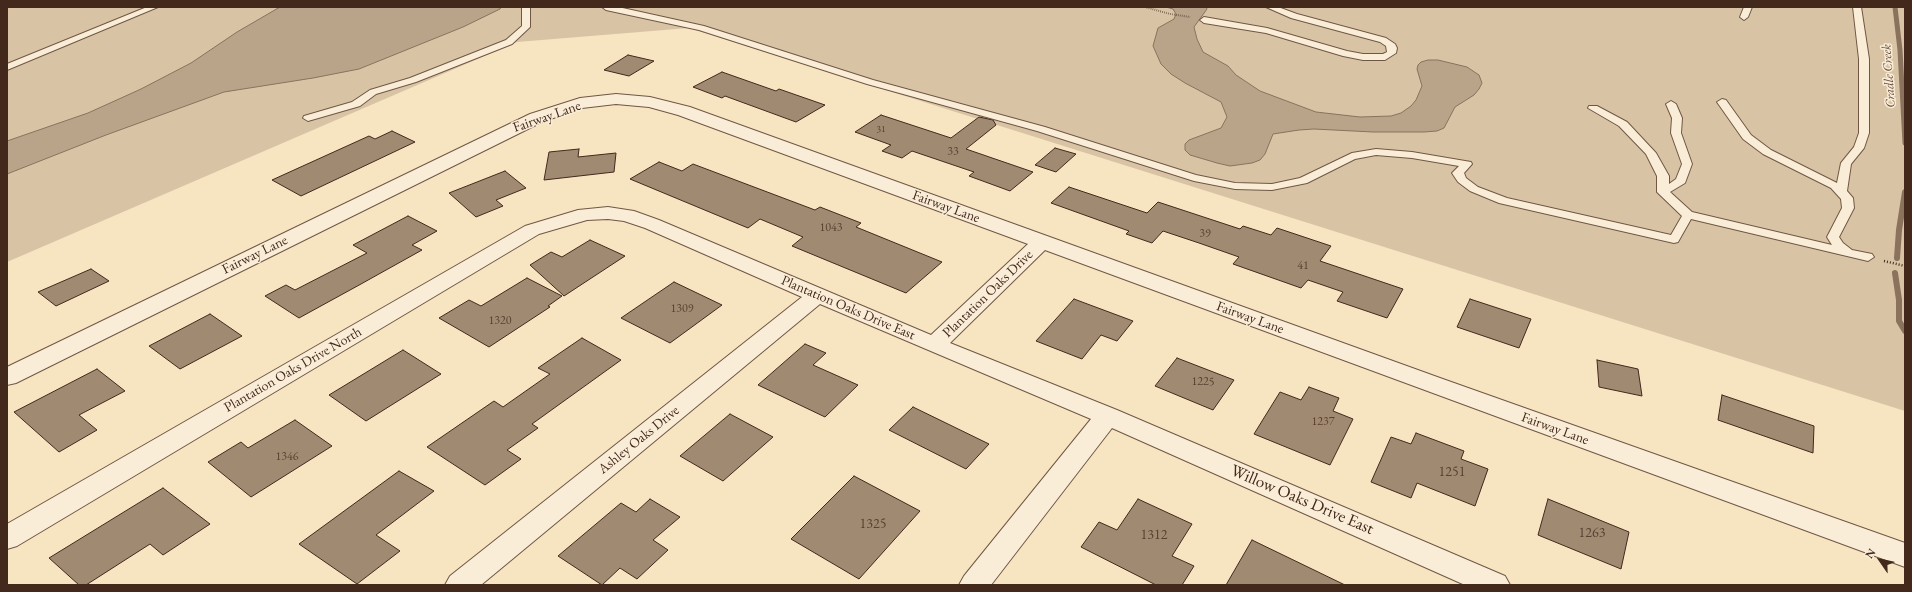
<!DOCTYPE html>
<style>
body{margin:0}
#map{position:relative;width:1912px;height:592px;overflow:hidden;background:#f7e4c1;font-family:"EB Garamond",serif}
canvas{display:block}
.frame{position:absolute;inset:0;border:8px solid #43281c;pointer-events:none}
.north{position:absolute;left:1860px;top:540px;width:40px;height:40px;-webkit-text-stroke:3px #faedd7;paint-order:stroke;rotate:304deg;font-size:11px;font-weight:700;line-height:16px;text-align:center;color:#43281c}
.north::after{content:'';display:block;margin:auto;width:14px;height:18px;background:#43281c;clip-path:polygon(50% 0,100% 100%,50% 72%,0 100%)}
</style>
<div id="map">
<canvas width="1912" height="592"></canvas>
<div class="frame"></div>
<div class="north">N</div>
</div>
<script>
const ctx = document.querySelector('canvas').getContext('2d');
ctx.lineJoin = 'round';
function fill(path, color) {
  ctx.fillStyle = color;
  ctx.fill(path, 'evenodd');
}
function poly(rows) {
  const path = new Path2D();
  for (const r of rows) {
    path.moveTo(r[0], r[1]);
    for (let i = 2; i < r.length; i += 2) path.lineTo(r[i], r[i + 1]);
  }
  return path;
}
function trace(path, color, width, dash) {
  ctx.strokeStyle = color;
  ctx.lineWidth = width;
  ctx.lineCap = dash ? 'butt' : 'round';
  ctx.setLineDash(dash || []);
  ctx.stroke(path);
}
function label(font, color, halo, rows, align = 'center') {
  ctx.font = font + ' "EB Garamond",serif';
  ctx.lineWidth = 3;
  ctx.setLineDash([]);
  ctx.textBaseline = 'middle';
  ctx.strokeStyle = halo;
  ctx.fillStyle = color;
  for (const [text, x, y, turn = 0] of rows) {
    ctx.save();
    ctx.translate(x, y);
    ctx.rotate((+turn || 0) * Math.PI / 180);
    ctx.textAlign = isNaN(turn) ? turn : align;
    if (halo) ctx.strokeText(text, 0, 0);
    ctx.fillText(text, 0, 0);
    ctx.restore();
  }
}
const green = poly([
 [7,7,1905,7,1905,411,689,28,517,42,7,262]
]);
const water = poly([
 [280,7,501,7,500,9,463,27,359,69,313,78,224,92,106,135,7,174,7,141,88,113,141,89,191,63,237,32,280,7],
 [1166,7,1206,7,1207,9,1194,27,1197,39,1203,52,1228,66,1236,75,1260,91,1316,112,1360,117,1391,116,1401,113,1411,106,1416,100,1422,86,1417,69,1418,65,1421,62,1428,60,1438,60,1467,67,1479,75,1482,83,1479,89,1474,95,1455,107,1444,128,1437,131,1424,132,1373,132,1314,129,1299,130,1273,134,1265,154,1260,160,1252,163,1230,166,1217,163,1190,155,1185,150,1185,144,1189,140,1221,128,1227,117,1221,102,1185,83,1171,74,1161,64,1153,46,1158,28,1174,19,1176,14,1173,9,1166,7]
]);
const streamFar1 = poly([
 [1895,7,1900,50,1905,143]
]);
const stream = poly([
 [1897,258,1899,230,1905,192],
 [1895,273,1899,300,1899,321,1905,331]
]);
const building = poly([
 [628,55,654,61,629,76,604,70,628,55],
 [722,72,776,91,779,89,825,105,796,122,725,96,722,98,693,87,722,72],
 [881,115,951,138,979,117,993,120,996,125,966,149,1033,172,1010,191,969,176,974,172,912,151,902,158,882,151,891,145,855,132,881,115],
 [392,131,415,142,301,196,272,180,369,136,375,139,392,131],
 [1055,148,1076,154,1056,172,1035,165,1055,148],
 [579,149,578,157,616,153,614,172,544,180,549,152,579,149],
 [659,162,682,171,693,164,815,210,820,207,861,223,856,227,942,262,906,293,792,246,803,237,760,219,748,228,630,179,659,162],
 [505,171,526,188,496,200,503,206,476,217,449,193,505,171],
 [1069,187,1147,213,1158,202,1240,229,1243,226,1271,235,1277,228,1331,246,1320,261,1403,289,1387,318,1337,301,1343,292,1308,280,1301,288,1233,264,1239,257,1199,243,1163,231,1152,243,1126,234,1129,231,1051,203,1069,187],
 [408,216,437,231,412,245,422,250,361,284,299,318,265,296,286,285,295,290,367,253,353,245,408,216],
 [590,240,625,256,564,296,530,265,551,252,562,257,590,240],
 [91,269,109,281,56,306,38,292,91,269],
 [527,278,562,296,548,306,550,307,489,347,439,318,469,300,481,306,527,278],
 [674,282,722,305,670,343,621,318,674,282],
 [1074,299,1133,321,1117,341,1101,335,1082,359,1036,341,1074,299],
 [1470,299,1531,319,1519,348,1457,327,1470,299],
 [210,314,242,336,180,369,149,346,210,314],
 [582,338,621,360,532,424,538,428,507,450,521,459,485,485,427,447,494,401,503,407,550,374,538,368,582,338],
 [805,344,826,353,813,365,858,385,825,417,758,385,805,344],
 [403,350,441,374,366,421,329,395,403,350],
 [1177,358,1234,380,1213,410,1155,386,1177,358],
 [1597,360,1638,369,1642,396,1599,387,1597,360],
 [97,369,125,391,79,415,97,430,59,452,14,412,97,369],
 [1309,387,1339,398,1333,411,1353,419,1330,465,1254,434,1280,392,1301,400,1309,387],
 [1722,395,1814,426,1813,453,1718,420,1722,395],
 [913,407,989,444,966,469,889,430,913,407],
 [730,414,773,437,723,481,680,456,730,414],
 [295,420,332,446,251,497,208,462,241,442,248,448,295,420],
 [1416,433,1464,451,1461,459,1488,469,1475,506,1417,483,1411,498,1371,482,1391,437,1411,444,1416,433],
 [399,471,434,491,376,535,400,551,357,584,299,544,399,471],
 [854,476,920,511,859,579,791,539,854,476],
 [163,488,210,524,163,555,150,544,86,585,79,585,49,558,163,488],
 [650,499,680,517,653,540,668,550,637,579,620,568,602,585,558,556,621,503,636,512,650,499],
 [1138,499,1192,524,1172,556,1194,566,1182,585,1156,585,1081,547,1099,522,1117,530,1138,499],
 [1548,499,1629,532,1621,569,1538,535,1548,499],
 [1252,540,1345,585,1226,585,1252,540]
]);
const pathFar1 = poly([
 [1145,7,1170,14,1190,17]
]);
const path = poly([
 [1884,261,1905,266]
]);
const service = poly([
 [147,7,158,7,7,70,7,64,147,7],
 [522,7,530,7,530,27,512,44,416,82,376,94,360,106,308,121,303,118,304,116,352,102,370,90,410,78,506,40,522,26,522,7],
 [602,7,618,7,704,26,873,80,1045,127,1196,175,1235,183,1272,184,1300,178,1352,153,1376,149,1412,152,1471,162,1472,164,1464,173,1466,178,1478,187,1507,198,1671,235,1682,216,1657,192,1657,176,1646,154,1619,126,1588,108,1589,106,1597,106,1627,122,1656,153,1669,176,1669,184,1676,179,1682,164,1671,133,1672,118,1666,104,1671,101,1676,104,1682,118,1681,133,1692,164,1685,183,1670,192,1692,212,1832,245,1827,237,1842,208,1841,199,1831,188,1763,154,1743,139,1717,102,1722,99,1726,100,1751,135,1771,150,1837,183,1841,163,1854,147,1859,133,1859,59,1853,7,1861,7,1869,59,1869,133,1864,148,1851,164,1847,191,1853,198,1854,208,1839,237,1843,243,1852,250,1872,254,1874,257,1868,261,1691,219,1678,242,1674,243,1499,203,1470,191,1458,182,1452,173,1459,166,1412,158,1376,155,1355,159,1307,183,1272,190,1235,189,1194,181,1037,131,867,84,699,30,606,10,602,7],
 [1266,7,1278,7,1297,14,1386,38,1395,44,1397,48,1396,53,1385,60,1363,60,1343,56,1266,33,1204,23,1200,20,1204,17,1267,28,1347,51,1363,54,1383,54,1387,52,1386,46,1380,42,1291,18,1266,7],
 [1744,7,1752,7,1748,17,1744,20,1740,17,1744,7]
]);
const minor = poly([
 [616,94,650,97,690,107,1440,378,1905,543,1905,567,1045,250,950,343,1117,410,1505,576,1510,585,1465,585,1112,428,991,585,959,585,964,576,1091,419,820,304,481,585,445,585,450,576,802,297,645,228,624,221,608,219,587,220,539,234,17,546,7,549,7,524,525,226,578,210,608,207,634,211,659,220,931,335,1028,244,678,115,649,107,616,104,582,108,542,122,16,383,7,385,7,367,530,114,580,98,616,94]
]);
const farNumbernames = [
 ["31",881,129]
];
const numberNames = [
 ["33",953,152],
 ["1043",831,228],
 ["39",1205,234],
 ["41",1303,266],
 ["1309",682,309],
 ["1320",500,321],
 ["1225",1203,382],
 ["1237",1323,422],
 ["1346",287,457]
];
const farWaternames = [
 ["Cradle Creek",1889,76,-94]
];
const streetNames = [
 ["Fairway Lane",547,117,-19],
 ["Fairway Lane",946,207,20],
 ["Fairway Lane",255,255,-26],
 ["Plantation Oaks Drive",988,294,-44],
 ["Plantation Oaks Drive East",848,308,23],
 ["Fairway Lane",1250,318,20],
 ["Plantation Oaks Drive North",293,370,-30],
 ["Fairway Lane",1555,429,20],
 ["Ashley Oaks Drive",639,440,-39]
];
const nearNumbernames = [
 ["1251",1452,472],
 ["1325",873,524],
 ["1263",1592,533],
 ["1312",1154,535]
];
const nearStreetnames = [
 ["Willow Oaks Drive East",1302,500,23]
];
fill(green, '#d8c4a5');
fill(water, '#baa489');
trace(water, '#8a725d', 1);
trace(streamFar1, '#8a725d', 5);
trace(stream, '#8a725d', 6);
fill(building, '#a18a72');
trace(building, '#43281c', 1);
trace(service, '#705745', 2);
trace(minor, '#705745', 2);
trace(pathFar1, '#43281c', 2, [0.5, 1.5]);
trace(path, '#43281c', 2.5, [1, 2]);
fill(service, '#faedd7');
fill(minor, '#faedd7');
label('10px', '#5a4032', null, farNumbernames);
label('12px', '#5a4032', null, numberNames);
label('italic 13px', '#674d3d', '#faedd7', farWaternames);
label('14px', '#43281c', '#faedd7', streetNames);
label('14px', '#5a4032', null, nearNumbernames);
label('17px', '#43281c', '#faedd7', nearStreetnames);
</script>
